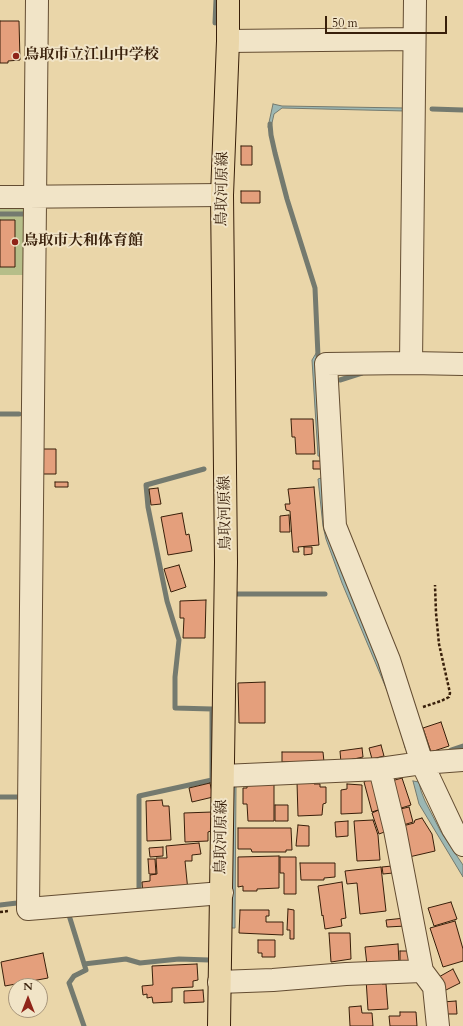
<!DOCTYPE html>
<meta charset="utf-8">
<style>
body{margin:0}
#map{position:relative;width:463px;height:1026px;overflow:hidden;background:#ead6a9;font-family:Cardo,serif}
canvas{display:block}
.north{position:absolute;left:8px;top:978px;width:40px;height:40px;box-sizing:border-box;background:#f1e4c7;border:1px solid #a7957b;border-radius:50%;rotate:0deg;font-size:11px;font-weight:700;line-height:16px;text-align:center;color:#381f0a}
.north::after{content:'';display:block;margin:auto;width:14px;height:18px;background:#8f2418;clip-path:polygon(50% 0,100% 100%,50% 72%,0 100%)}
.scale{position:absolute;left:325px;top:16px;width:122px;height:18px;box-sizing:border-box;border:2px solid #381f0a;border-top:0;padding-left:5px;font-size:12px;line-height:14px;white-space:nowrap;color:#381f0a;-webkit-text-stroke:3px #f1e4c7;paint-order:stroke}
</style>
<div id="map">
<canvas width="463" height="1026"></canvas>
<div class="north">N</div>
<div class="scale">50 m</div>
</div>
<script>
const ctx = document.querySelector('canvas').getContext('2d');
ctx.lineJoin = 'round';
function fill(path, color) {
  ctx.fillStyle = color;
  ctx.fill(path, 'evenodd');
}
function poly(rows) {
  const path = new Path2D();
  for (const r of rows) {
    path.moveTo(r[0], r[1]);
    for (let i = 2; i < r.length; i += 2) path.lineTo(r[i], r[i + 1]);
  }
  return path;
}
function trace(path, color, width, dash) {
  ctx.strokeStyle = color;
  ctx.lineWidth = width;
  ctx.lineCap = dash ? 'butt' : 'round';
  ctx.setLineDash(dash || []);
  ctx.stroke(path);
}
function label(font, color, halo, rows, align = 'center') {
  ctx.font = font + ' Cardo,"Noto Serif JP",serif';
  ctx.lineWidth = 4;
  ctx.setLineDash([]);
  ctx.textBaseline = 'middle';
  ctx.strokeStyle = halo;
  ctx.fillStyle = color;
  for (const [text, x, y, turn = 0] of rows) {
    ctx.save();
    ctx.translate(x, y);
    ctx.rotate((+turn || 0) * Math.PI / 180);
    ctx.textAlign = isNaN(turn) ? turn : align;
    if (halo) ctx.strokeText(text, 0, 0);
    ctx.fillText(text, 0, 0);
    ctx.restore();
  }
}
const green = poly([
 [0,209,30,209,29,275,0,275]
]);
const water = poly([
 [273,104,282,106,405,108,405,111,282,108,274,114,270,132,268,127,273,104],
 [318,350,321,359,326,457,318,456,312,360,318,350],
 [327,476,410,745,405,748,399,719,342,583,326,539,323,526,318,479,327,476],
 [413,781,419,782,421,791,425,801,441,832,463,865,463,877,419,804,413,781],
 [233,786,236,786,235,916,235,928,231,928,233,786]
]);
const stream = poly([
 [215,23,216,0],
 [432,109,463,110],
 [270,124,271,135,275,153,287,199,315,288,318,356],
 [0,214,27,214],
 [340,380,362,373],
 [0,414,19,414],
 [236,594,325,594],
 [451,750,463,746],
 [0,797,22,797],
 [139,893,139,796,212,780,212,709,175,708,175,677,179,640,167,601,148,507,146,485,204,469],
 [0,905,17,903,21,899],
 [68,912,86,970,74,976,69,983,84,1026],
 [84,964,126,959,140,963,179,959,209,960]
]);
const building = poly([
 [0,21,19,21,20,60,8,61,8,63,0,63,0,21],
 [241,146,252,146,252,165,241,165,241,146],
 [241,191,260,191,260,203,241,203,241,191],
 [0,220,15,220,15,267,0,267,0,220],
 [291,419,313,419,315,454,296,454,295,437,292,437,291,419],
 [41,449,56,449,56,474,41,474,41,449],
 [313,461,326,461,326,469,313,469,313,461],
 [55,482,68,482,68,487,55,487,55,482],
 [314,487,319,545,298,547,299,552,293,552,290,511,286,510,285,504,290,504,288,489,314,487],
 [158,488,161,504,151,505,149,489,158,488],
 [182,513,186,535,189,534,192,551,168,555,161,517,182,513],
 [289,515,290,532,280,532,280,516,289,515],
 [304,547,312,547,312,554,304,555,304,547],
 [179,565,186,587,171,592,164,569,179,565],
 [206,600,205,638,183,638,184,618,180,618,180,601,206,600],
 [265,682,265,723,239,723,238,683,265,682],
 [441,722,449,746,431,752,423,728,441,722],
 [381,745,384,756,372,759,369,748,381,745],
 [362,748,363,757,349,760,341,763,340,751,362,748],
 [282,752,323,752,324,762,282,762,282,752],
 [372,777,381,809,372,812,364,782,372,777],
 [402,778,411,805,398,809,388,782,402,778],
 [314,781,314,784,320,784,320,787,326,787,326,803,323,804,322,815,298,816,297,782,314,781],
 [247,782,274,783,274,821,248,821,247,804,243,804,243,788,247,788,247,782],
 [210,783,213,797,192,802,189,788,210,783],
 [347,784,362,785,362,813,341,814,341,790,347,789,347,784],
 [162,800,163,806,169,806,171,840,147,841,146,801,162,800],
 [275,805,288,805,288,821,275,821,275,805],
 [409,807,413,822,400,826,396,810,409,807],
 [381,809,387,831,379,834,372,813,381,809],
 [212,812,212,825,211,825,211,831,208,832,208,841,185,842,184,813,212,812],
 [422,818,432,834,435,851,409,857,399,827,414,823,415,820,422,818],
 [373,820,378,835,380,860,357,861,354,821,373,820],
 [348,821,348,836,336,837,335,822,348,821],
 [298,825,309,826,309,846,296,846,298,825],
 [238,828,291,828,292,850,286,850,286,852,252,852,251,849,238,849,238,828],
 [199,843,201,854,192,855,192,861,185,861,188,891,143,895,142,882,150,881,150,875,157,874,156,858,167,858,166,846,199,843],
 [163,847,163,856,150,857,149,848,163,847],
 [279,856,279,888,257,889,257,891,243,891,243,886,238,887,238,857,279,856],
 [280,857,296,857,296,894,284,894,284,873,280,873,280,857],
 [148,859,155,859,156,874,149,874,148,859],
 [300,863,335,863,335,877,324,878,324,880,301,880,300,863],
 [392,866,393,873,383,874,382,867,392,866],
 [381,867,386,911,360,914,357,883,347,884,345,871,381,867],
 [342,882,346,918,341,919,342,926,325,929,323,915,322,916,318,886,342,882],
 [451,902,457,919,434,926,428,908,451,902],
 [288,909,294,910,294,939,290,939,290,930,287,930,288,909],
 [240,910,269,910,269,916,266,916,266,922,283,922,283,935,239,933,240,910],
 [405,918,406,926,387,927,386,920,405,918],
 [455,921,463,949,463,961,443,967,430,928,455,921],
 [329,933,350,933,351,959,331,962,329,933],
 [258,940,275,940,275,957,262,957,262,953,258,953,258,940],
 [398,944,399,962,367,965,365,947,398,944],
 [400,951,409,951,409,961,400,962,400,951],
 [43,953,48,978,5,986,1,962,43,953],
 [197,964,198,980,193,981,193,987,172,988,172,1002,153,1003,152,997,147,998,147,994,143,995,142,986,153,985,152,966,197,964],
 [453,969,460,983,444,991,437,978,453,969],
 [381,978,382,984,386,984,388,1009,368,1010,366,979,381,978],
 [203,990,204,1002,184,1003,184,991,203,990],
 [456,1001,457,1014,442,1014,442,1002,456,1001],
 [361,1006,362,1013,372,1013,373,1026,350,1026,349,1007,361,1006],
 [400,1012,416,1012,417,1026,390,1026,389,1016,400,1016,400,1012]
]);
const path = poly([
 [423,707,441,701,449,697,450,693,439,644,436,613,435,585],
 [0,912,9,911]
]);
const minor = poly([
 [37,0,28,909,222,893],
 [228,41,414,39],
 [0,197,222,195],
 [411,363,415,0],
 [463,364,411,363,326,364,335,526,389,660,422,763,453,829,463,845],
 [380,769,395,830,422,971,434,987,438,1026],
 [223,776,380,769,422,763,463,760],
 [219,982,273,980,346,974,422,971]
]);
const major = poly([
 [219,1026,226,562,222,195,228,41,228,0]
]);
const markers = [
 [16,56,4,"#8f2418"],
 [15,242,4,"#8f2418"]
];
const poiNames = [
 ["鳥取市立江山中学校",24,56],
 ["鳥取市大和体育館",23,242]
];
const streetNames = [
 ["鳥取河原線",223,189,-89],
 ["鳥取河原線",226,513,-91],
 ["鳥取河原線",222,837,-89]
];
fill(green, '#b6be89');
fill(water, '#9cb7b3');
trace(water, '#747a6f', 1);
trace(stream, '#747a6f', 5);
fill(building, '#e49f7c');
trace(building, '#381f0a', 1);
trace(minor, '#644d32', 24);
trace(major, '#381f0a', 24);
trace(path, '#381f0a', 2.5, [3, 2]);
trace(minor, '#f1e4c7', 22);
trace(major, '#ead6a9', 22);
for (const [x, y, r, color] of markers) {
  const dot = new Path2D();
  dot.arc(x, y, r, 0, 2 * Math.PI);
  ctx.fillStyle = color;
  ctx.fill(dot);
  trace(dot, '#f1e4c7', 1.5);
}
label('bold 15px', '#381f0a', '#f1e4c7', poiNames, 'left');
label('15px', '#381f0a', '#f1e4c7', streetNames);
</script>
